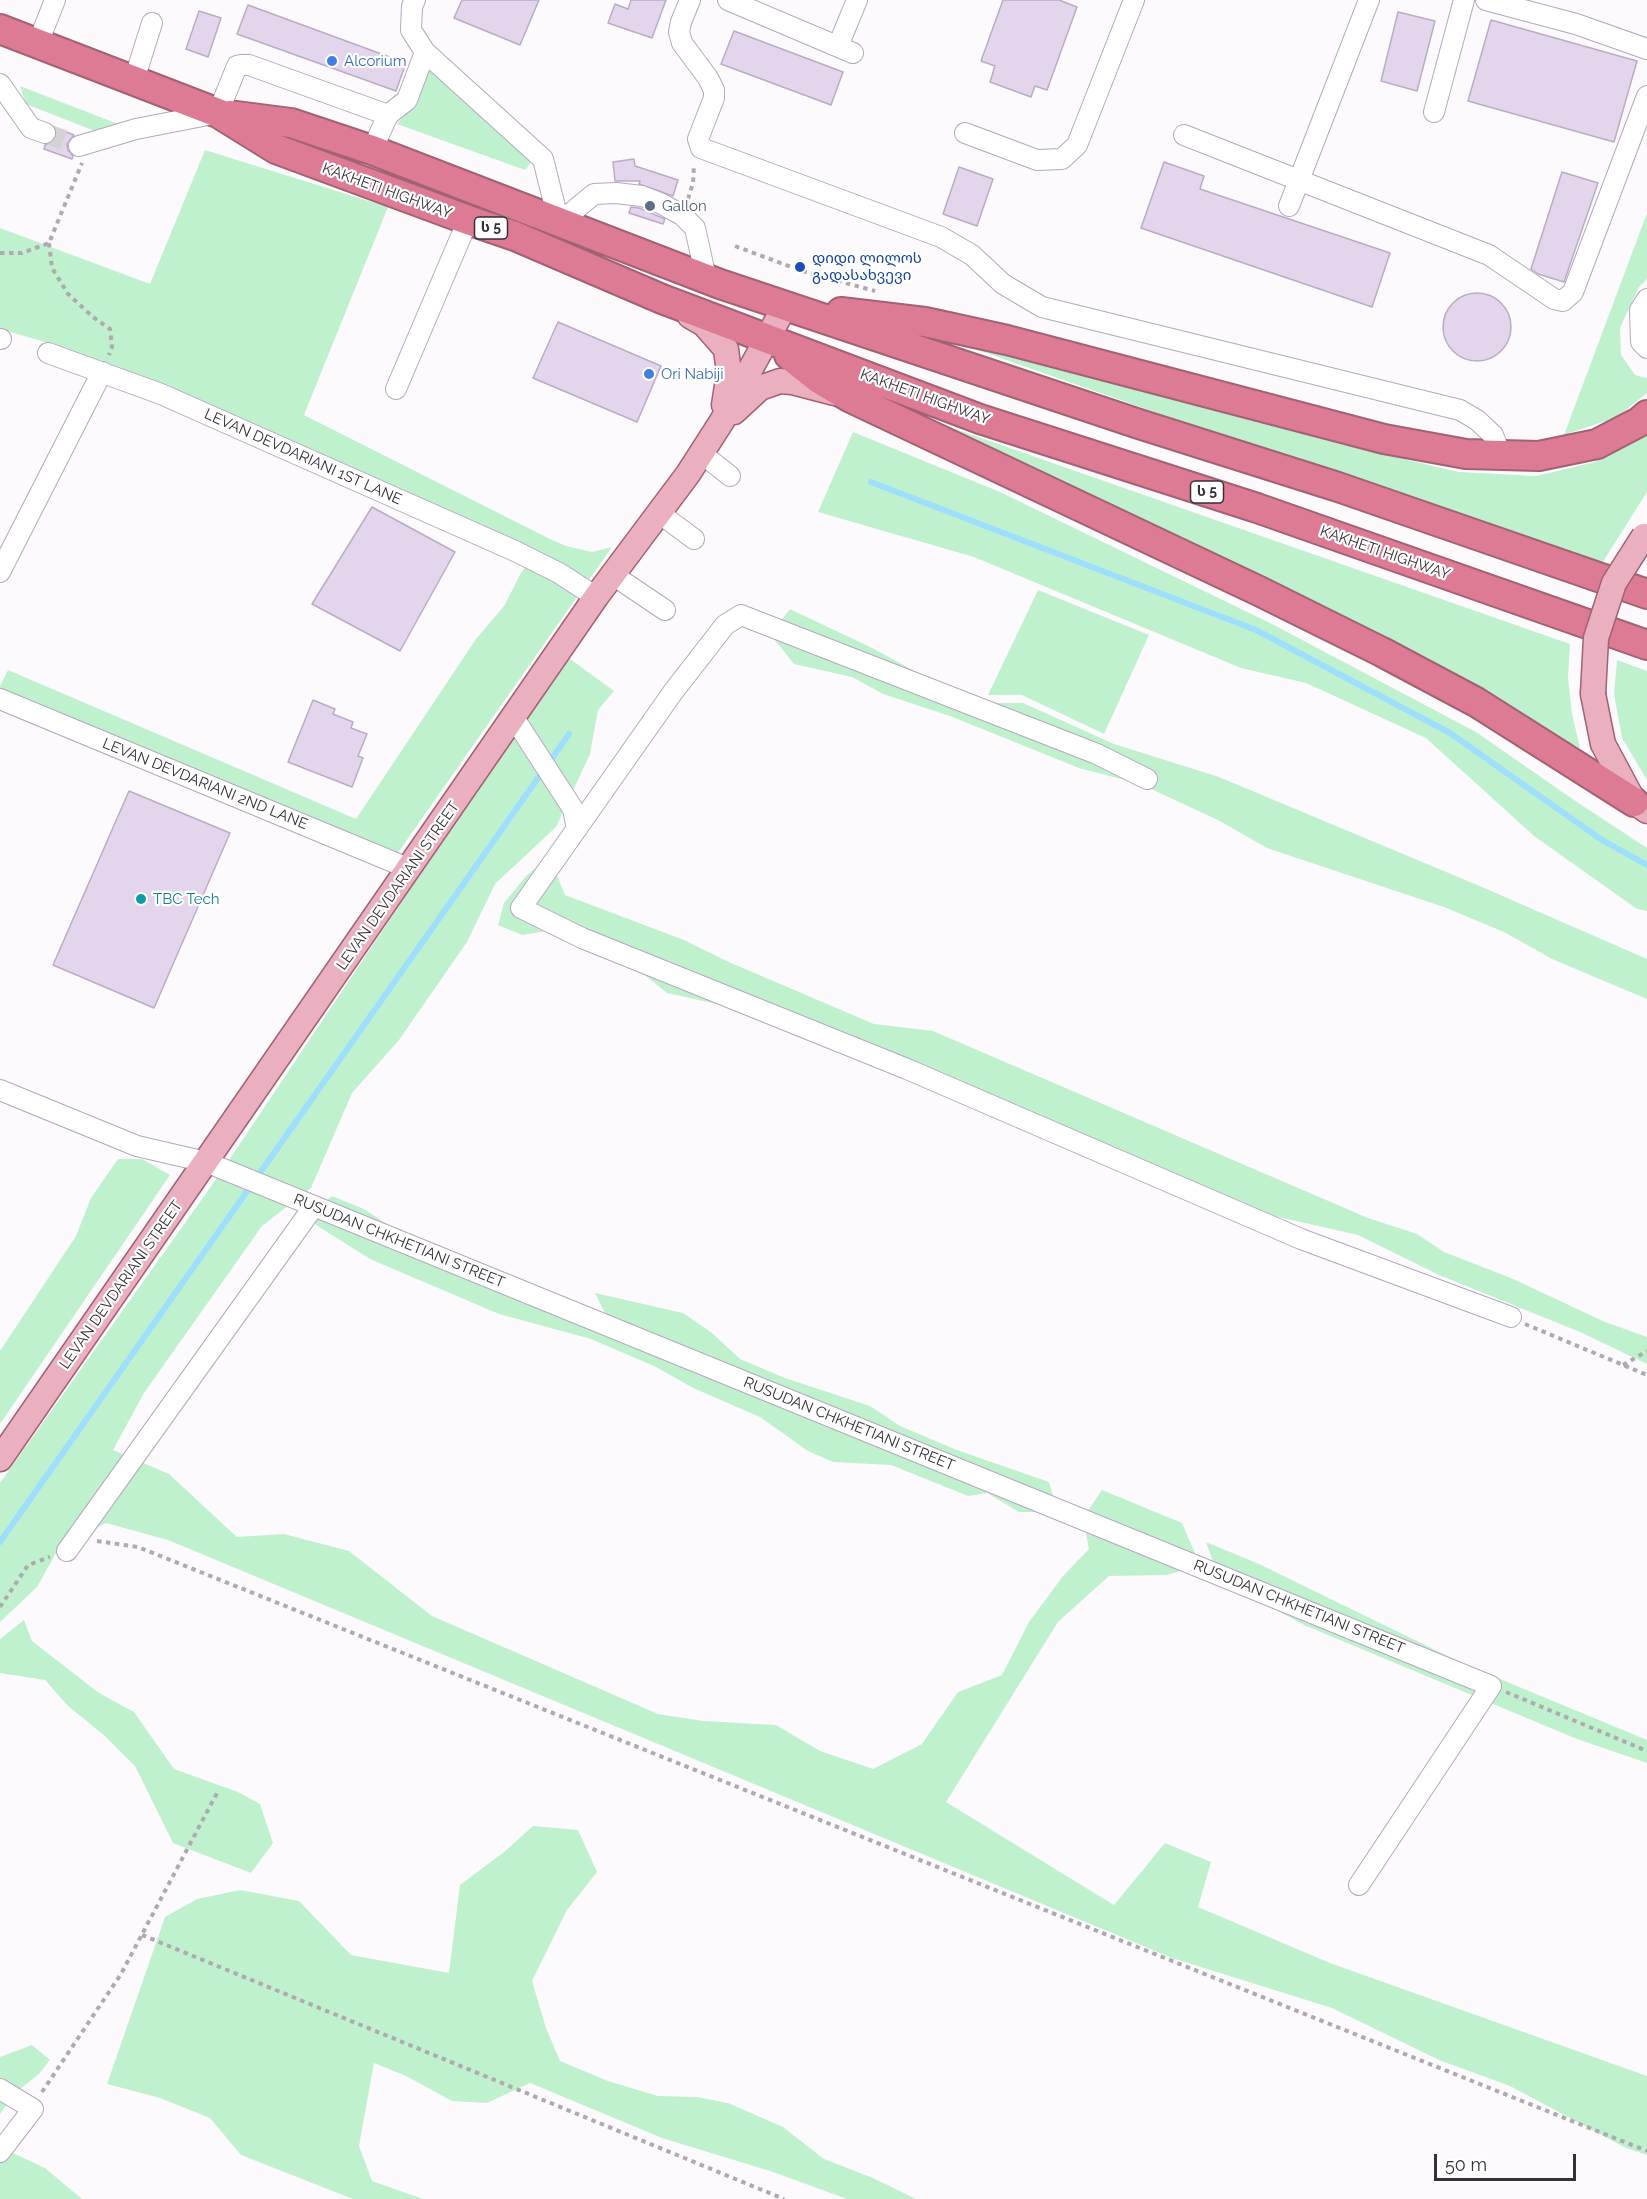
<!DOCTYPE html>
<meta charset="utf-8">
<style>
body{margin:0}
#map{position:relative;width:1647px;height:2199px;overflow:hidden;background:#fdfafe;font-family:Raleway,sans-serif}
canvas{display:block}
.scale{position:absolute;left:1434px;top:2154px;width:142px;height:27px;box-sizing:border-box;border:3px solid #353038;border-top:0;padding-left:8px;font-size:18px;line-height:21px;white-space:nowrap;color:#353038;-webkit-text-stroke:4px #fff;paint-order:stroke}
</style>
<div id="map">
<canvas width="1647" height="2199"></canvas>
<div class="scale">50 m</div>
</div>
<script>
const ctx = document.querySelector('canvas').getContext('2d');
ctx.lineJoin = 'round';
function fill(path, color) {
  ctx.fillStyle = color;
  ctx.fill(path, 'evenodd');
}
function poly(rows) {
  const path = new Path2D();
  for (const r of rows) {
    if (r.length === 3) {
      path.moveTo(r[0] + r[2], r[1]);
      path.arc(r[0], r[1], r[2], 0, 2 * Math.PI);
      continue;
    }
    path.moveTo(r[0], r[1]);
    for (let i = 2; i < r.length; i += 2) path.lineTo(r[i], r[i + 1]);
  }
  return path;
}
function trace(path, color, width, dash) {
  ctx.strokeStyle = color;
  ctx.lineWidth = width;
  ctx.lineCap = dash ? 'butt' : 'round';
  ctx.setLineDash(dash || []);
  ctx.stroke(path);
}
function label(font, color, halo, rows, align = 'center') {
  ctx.font = font + ' Raleway,"Noto Sans Georgian",sans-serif';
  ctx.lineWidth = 4.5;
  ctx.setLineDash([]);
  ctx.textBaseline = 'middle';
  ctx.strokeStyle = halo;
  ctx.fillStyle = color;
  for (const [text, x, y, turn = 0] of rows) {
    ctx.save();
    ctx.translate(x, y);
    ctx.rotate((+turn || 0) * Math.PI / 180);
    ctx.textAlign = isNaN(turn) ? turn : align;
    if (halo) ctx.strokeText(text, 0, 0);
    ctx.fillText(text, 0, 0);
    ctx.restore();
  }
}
const green = poly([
 [428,65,531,163,525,170,397,124,413,106],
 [20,86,118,124,105,135,26,104],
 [205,150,388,207,304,415,550,539,566,546,592,552,612,547,395,857,0,695,0,686,8,670,356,819,476,639,504,606,522,571,540,551,164,386,52,344,0,329,0,228,150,284],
 [1647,213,1647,279,1639,287,1620,328,1621,355,1635,375,1647,378,1647,393,1617,417,1564,435],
 [958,343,1128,386,1344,445,1459,472,1536,476,1595,462,1647,429,1647,492,1599,568],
 [924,418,1570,644,1568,678,1572,714,1580,748],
 [853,432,1000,492,1272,624,1476,732,1574,800,1647,848,1647,911,1637,909,1534,836,1426,738,1306,683,1241,668,974,557,818,512],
 [1038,590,1149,635,1104,734,1022,695,988,695],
 [790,609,872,648,944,687,982,703,1023,703,1114,744,1219,777,1482,887,1647,959,1647,999,1552,959,1504,932,1444,907,1267,848,1218,820,1140,784,1079,768,950,716,883,694,852,677,794,664,770,634],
 [566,656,614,691,598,710,590,754,556,827,495,884,467,942,399,1040,352,1093,311,1188,262,1226,144,1393,113,1450,169,1474,237,1537,284,1534,349,1551,432,1616,658,1714,703,1721,776,1725,820,1751,873,1769,922,1744,958,1692,1002,1675,1029,1622,1063,1576,1089,1549,1083,1518,1102,1490,1182,1523,1200,1565,1167,1575,1109,1576,1058,1622,946,1802,1114,1905,1165,1843,1211,1862,1198,1907,1330,1963,1647,2076,1647,2155,1626,2148,1510,2086,1439,2060,1332,2008,1172,1958,168,1540,106,1523,60,1546,37,1587,0,1622,0,1483,219,1175],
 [1617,660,1647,671,1647,780,1622,738,1614,694],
 [549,856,565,895,684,940,731,963,874,1024,933,1031,1368,1218,1417,1234,1444,1252,1511,1278,1605,1322,1647,1337,1647,1364,1580,1332,1439,1275,1358,1235,1274,1216,1221,1193,1066,1136,930,1068,844,1032,667,993,632,965,548,931,522,935,498,925,504,903,526,876],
 [118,1159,142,1159,170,1175,0,1424,0,1351,76,1236,91,1198],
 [332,1196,364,1209,412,1241,607,1317,595,1293,683,1313,712,1333,740,1359,785,1378,870,1406,900,1426,957,1450,1049,1482,1058,1512,1019,1512,987,1493,968,1496,891,1465,833,1462,808,1451,760,1417,693,1388,656,1367,591,1339,499,1314,370,1259,305,1218],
 [1206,1542,1259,1564,1464,1664,1647,1740,1647,1763,1577,1739,1304,1625,1249,1595,1220,1582],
 [24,1620,32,1641,99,1693,134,1712,174,1769,238,1792,260,1804,273,1843,251,1873,173,1843,135,1766,105,1736,68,1706,45,1680,0,1673,0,1639],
 [533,1826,578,1830,597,1872,567,1910,532,1981,546,2028,560,2061,608,2081,658,2096,697,2097,728,2103,783,2127,824,2159,873,2178,916,2199,847,2199,773,2172,662,2138,530,2083,487,2103,452,2101,406,2076,374,2063,359,2146,372,2181,423,2199,353,2199,241,2155,210,2118,160,2098,107,2084,165,1917,197,1899,240,1890,299,1901,351,1955,449,1973,460,1885,504,1852],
 [32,2045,50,2060,39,2074,15,2093,0,2114,0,2057],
 [0,2147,45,2168,82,2199,0,2199]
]);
const stream = poly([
 [871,482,1256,630,1450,733,1602,840,1647,865],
 [0,1542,569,734]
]);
const building = poly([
 [462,0,539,0,520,45,454,18,462,0],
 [631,0,666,0,652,38,608,23,615,4,628,9,631,0],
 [1003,0,1059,0,1077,7,1047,90,1035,86,1031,97,990,82,995,66,981,61,1003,0],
 [248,5,406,63,396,91,237,34,248,5],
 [199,11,221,18,208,57,186,49,199,11],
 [1398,12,1435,21,1417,91,1381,81,1398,12],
 [1491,20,1637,61,1614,142,1468,101,1491,20],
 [734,31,843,72,831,105,721,64,734,31],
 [56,128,74,135,67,144,68,150,73,156,72,159,44,149,45,145,52,142,56,138,56,128],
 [634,159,635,166,678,180,673,196,639,184,640,181,615,181,613,162,634,159],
 [1164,162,1204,176,1200,189,1390,253,1372,307,1141,228,1164,162],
 [959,167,993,179,977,226,943,214,959,167],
 [1562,172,1598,183,1564,282,1538,274,1531,269,1562,172],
 [631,207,639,208,665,219,663,224,629,213,631,207],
 [1477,327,34],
 [558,322,661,366,637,422,533,378,558,322],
 [372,507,455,552,400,651,312,604,372,507],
 [313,700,335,709,333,714,353,722,351,728,367,734,358,756,363,758,352,787,288,762,313,700],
 [129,791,230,833,154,1008,53,965,129,791]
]);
const minorTunnel = poly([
 [45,133,79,146]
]);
const path = poly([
 [688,199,693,183,694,165],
 [49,243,52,268,68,294,93,317,110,329,112,347,109,355],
 [735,246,802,271,875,291],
 [0,253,22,253,49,243,82,163],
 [1525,1324,1647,1375],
 [1623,1365,1647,1351],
 [97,1541,138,1547,1647,2151],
 [0,1607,28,1565,50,1557],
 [1506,1692,1647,1751],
 [142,1935,784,2199],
 [42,2092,121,1974,217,1793]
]);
const minor = poly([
 [415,0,412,6,411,30,425,52,543,159,559,223,594,194,616,193,642,196,660,203,682,215,695,228,706,278],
 [690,0,681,22,679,32,682,43,708,78,714,90,714,98,698,139,701,148,941,237,972,255,1003,284,1042,307,1460,410,1477,420,1493,435,1501,455],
 [728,0,853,53],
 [1486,0,1576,24,1647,49],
 [38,43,55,0],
 [838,46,857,0],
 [134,80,152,23],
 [0,84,31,128,45,133],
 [1434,112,1464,0],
 [965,133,1037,160,1062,159,1077,145,1134,0],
 [1184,135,1489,255,1554,299,1563,301,1573,292,1647,96],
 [79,146,136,129,218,113,237,66,241,65,249,65,388,115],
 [372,150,388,115,407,100,425,52],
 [1289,206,1369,0],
 [1647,299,1640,310,1641,342,1647,348],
 [0,339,1,339],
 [48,353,161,394,515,551,559,573,596,597],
 [396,389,468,220],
 [701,453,730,476],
 [659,513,694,539],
 [0,572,102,372],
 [613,575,665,610],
 [0,699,410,869],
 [514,718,573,809,577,829],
 [1147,779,1097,754,741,615,725,625,673,692,521,908,582,938,907,1069,1301,1239,1511,1317],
 [0,1090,137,1146,206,1162,1491,1686,1359,1885],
 [67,1551,314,1206],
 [0,2089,33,2109,0,2152]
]);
const major = poly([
 [690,316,704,324,726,349,729,373,724,405],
 [734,412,760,388,780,381,792,382,834,393],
 [1593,694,1603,744,1634,802,1647,811],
 [0,1459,596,597,688,474,722,421,785,306]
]);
const highway = poly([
 [0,29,218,113,276,149,468,220,515,236,662,299,980,419,1257,508,1647,645],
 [229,115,291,123,372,150,720,284,1139,424,1338,487,1647,594],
 [841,312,925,322,1007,340,1384,439,1466,454,1539,456,1597,444,1639,422,1647,415],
 [789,355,819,379,849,397,1259,591,1382,652,1476,702,1634,802]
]);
const majorBridge = poly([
 [1593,694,1596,638,1614,583,1644,536]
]);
const markers = [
 [332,61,6,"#3f7fe0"],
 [650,206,6,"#5c6f8a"],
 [800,267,6,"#1a4fb4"],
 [649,374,6,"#3f7fe0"],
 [141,899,6,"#0f9aa8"]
];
const shields = [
 [491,228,33],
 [1207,492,33]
];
const shieldNames = [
 ["ს 5",491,228],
 ["ს 5",1207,492]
];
const shopNames = [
 ["Alcorium",344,61],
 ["Ori Nabiji",661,374]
];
const streetNames = [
 ["KAKHETI HIGHWAY",387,191,20],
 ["KAKHETI HIGHWAY",925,397,20],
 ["LEVAN DEVDARIANI 1ST LANE",303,457,24],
 ["KAKHETI HIGHWAY",1385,553,19],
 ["LEVAN DEVDARIANI 2ND LANE",205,784,22],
 ["LEVAN DEVDARIANI STREET",398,886,-55],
 ["RUSUDAN CHKHETIANI STREET",399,1241,22],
 ["LEVAN DEVDARIANI STREET",121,1285,-55],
 ["RUSUDAN CHKHETIANI STREET",849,1424,22],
 ["RUSUDAN CHKHETIANI STREET",1299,1607,22]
];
const serviceNames = [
 ["Gallon",662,206]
];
const transitNames = [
 ["დიდი ლილოს",812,258],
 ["გადასახვევი",812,275]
];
const cultureNames = [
 ["TBC Tech",153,899]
];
fill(green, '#c0f1ce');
trace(stream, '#9ddffd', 6);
fill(building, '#e3d5eb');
trace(building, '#baadc3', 1.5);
trace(minorTunnel, '#d5d2d6', 20, [20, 10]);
trace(minor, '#b5a8bd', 22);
trace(major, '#a26174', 27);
trace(highway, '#a26174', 32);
trace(path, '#aeaab0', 4, [4.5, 4.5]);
trace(minor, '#fff', 20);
trace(major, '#ebb0bf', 24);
trace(highway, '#dd7b94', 28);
trace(majorBridge, '#a26174', 27, []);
trace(majorBridge, '#ebb0bf', 24);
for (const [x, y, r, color] of markers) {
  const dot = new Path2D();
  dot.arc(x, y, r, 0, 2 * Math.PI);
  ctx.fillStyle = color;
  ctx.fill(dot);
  trace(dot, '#fff', 2);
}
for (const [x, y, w] of shields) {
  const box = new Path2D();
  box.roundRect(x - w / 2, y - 11, w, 22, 4.5);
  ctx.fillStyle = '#fff';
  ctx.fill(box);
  trace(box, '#353038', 1.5);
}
label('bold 14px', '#353038', null, shieldNames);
label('15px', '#366cbe', '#fff', shopNames, 'left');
label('15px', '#353038', '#fff', streetNames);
label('15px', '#4e5e75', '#fff', serviceNames, 'left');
label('15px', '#164399', '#fff', transitNames, 'left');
label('15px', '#0d838f', '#fff', cultureNames, 'left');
</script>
